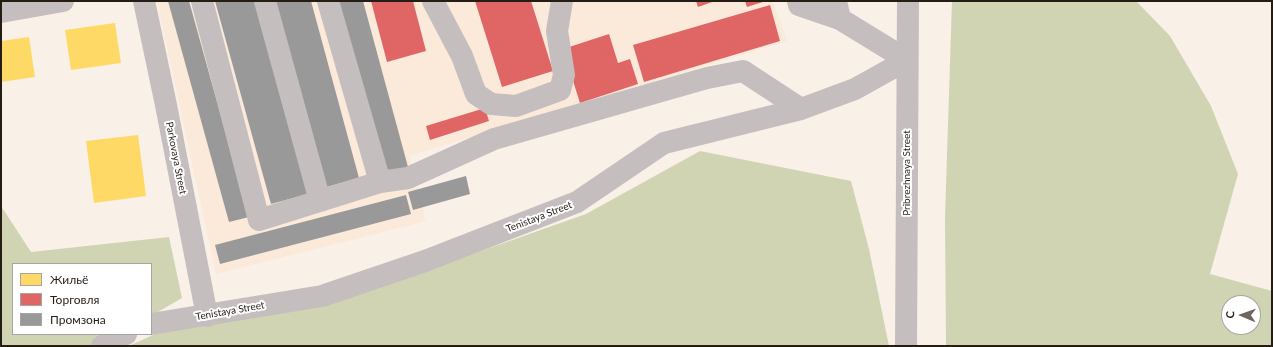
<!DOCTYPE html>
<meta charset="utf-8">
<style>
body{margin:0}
#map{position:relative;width:1273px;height:347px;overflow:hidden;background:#f9f0e8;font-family:Lato,sans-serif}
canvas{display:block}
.frame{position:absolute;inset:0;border:2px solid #251c14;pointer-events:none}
.legend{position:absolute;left:12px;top:263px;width:140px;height:72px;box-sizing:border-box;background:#fff;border:1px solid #a8a4a1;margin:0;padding:5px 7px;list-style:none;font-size:12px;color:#251c14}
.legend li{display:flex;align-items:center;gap:8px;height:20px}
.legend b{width:20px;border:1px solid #a8a4a1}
.north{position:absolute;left:1221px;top:295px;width:40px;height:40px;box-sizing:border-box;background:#fff;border:1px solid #a8a4a1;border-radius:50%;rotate:272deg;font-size:11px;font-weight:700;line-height:16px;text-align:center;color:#251c14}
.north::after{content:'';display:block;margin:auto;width:14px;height:18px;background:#6f665e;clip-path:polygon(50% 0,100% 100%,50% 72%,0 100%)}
</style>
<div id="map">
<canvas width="1273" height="347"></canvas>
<div class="frame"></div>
<ul class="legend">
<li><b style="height:11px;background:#ffd966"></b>Жильё</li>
<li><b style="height:11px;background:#e06666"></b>Торговля</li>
<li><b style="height:11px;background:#999"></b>Промзона</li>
</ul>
<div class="north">С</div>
</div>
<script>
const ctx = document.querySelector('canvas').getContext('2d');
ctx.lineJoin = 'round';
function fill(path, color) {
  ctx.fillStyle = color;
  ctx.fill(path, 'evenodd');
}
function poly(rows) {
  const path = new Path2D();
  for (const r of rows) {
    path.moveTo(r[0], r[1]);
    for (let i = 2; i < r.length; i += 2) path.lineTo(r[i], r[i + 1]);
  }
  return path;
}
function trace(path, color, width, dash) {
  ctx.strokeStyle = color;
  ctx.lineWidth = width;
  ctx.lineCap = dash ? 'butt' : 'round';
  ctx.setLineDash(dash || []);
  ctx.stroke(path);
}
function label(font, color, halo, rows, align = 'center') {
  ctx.font = font + ' Lato,sans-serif';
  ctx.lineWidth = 4;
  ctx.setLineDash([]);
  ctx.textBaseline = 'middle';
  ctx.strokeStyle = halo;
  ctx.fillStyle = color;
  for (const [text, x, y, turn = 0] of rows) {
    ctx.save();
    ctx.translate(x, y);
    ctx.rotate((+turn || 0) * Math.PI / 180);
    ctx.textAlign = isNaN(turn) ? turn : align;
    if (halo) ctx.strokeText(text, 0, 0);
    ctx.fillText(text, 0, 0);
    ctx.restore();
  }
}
const built = poly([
 [157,1,773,1,787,41,409,156,426,221,216,274]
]);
const forest = poly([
 [952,1,1136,1,1170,36,1211,106,1238,174,1210,274,1272,291,1272,346,946,346,945,217],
 [1229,303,1253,303,1253,327,1229,327],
 [700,151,851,181,869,249,889,346,129,346,155,334,328,305,586,214],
 [1,206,31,252,169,237,182,298,151,316,151,264,13,264,13,334,119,334,98,346,1,346]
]);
const homes = poly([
 [115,23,121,63,71,70,65,30],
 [29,37,35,77,1,82,1,41],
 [138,135,146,196,94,203,86,141]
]);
const shops = poly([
 [371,1,413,1,426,51,387,62],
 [475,1,531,1,553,71,502,87],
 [696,1,715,1,698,7],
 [745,1,766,1,747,7],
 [770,5,780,41,644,82,633,45],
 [609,34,618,63,630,59,638,84,580,103,563,49],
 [485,108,489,121,430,140,426,126]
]);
const industry = poly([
 [168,1,189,1,249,217,229,222],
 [215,1,255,1,308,194,271,204],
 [272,1,311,1,359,178,323,188],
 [339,1,363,1,408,167,385,173],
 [466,176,470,194,413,210,408,192],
 [406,195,411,214,220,264,215,245]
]);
const minor = poly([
 [144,1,166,105,207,316],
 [202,1,259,220,380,182,408,178,494,139,707,78,743,71,801,109],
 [265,1,320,201],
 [328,1,380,182],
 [433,1,462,56,476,94,491,104,516,106,560,90,564,75,557,31,562,1],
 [798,1,799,5,840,19,836,1],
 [1,12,63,1],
 [151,324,322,296,425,261,577,202,664,143,801,109,855,89,907,60,840,19],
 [102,346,126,334],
 [906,346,908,1]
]);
const streetNames = [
 ["Parkovaya Street",176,158,79],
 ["Pribrezhnaya Street",907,173,-90],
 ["Tenistaya Street",539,217,-21],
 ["Tenistaya Street",230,311,-10]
];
fill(built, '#fbe9d9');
fill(forest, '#d1d4b2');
fill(homes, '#ffd966');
fill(shops, '#e06666');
fill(industry, '#999');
trace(minor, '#c4bebe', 22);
label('10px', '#251c14', '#fff', streetNames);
</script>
